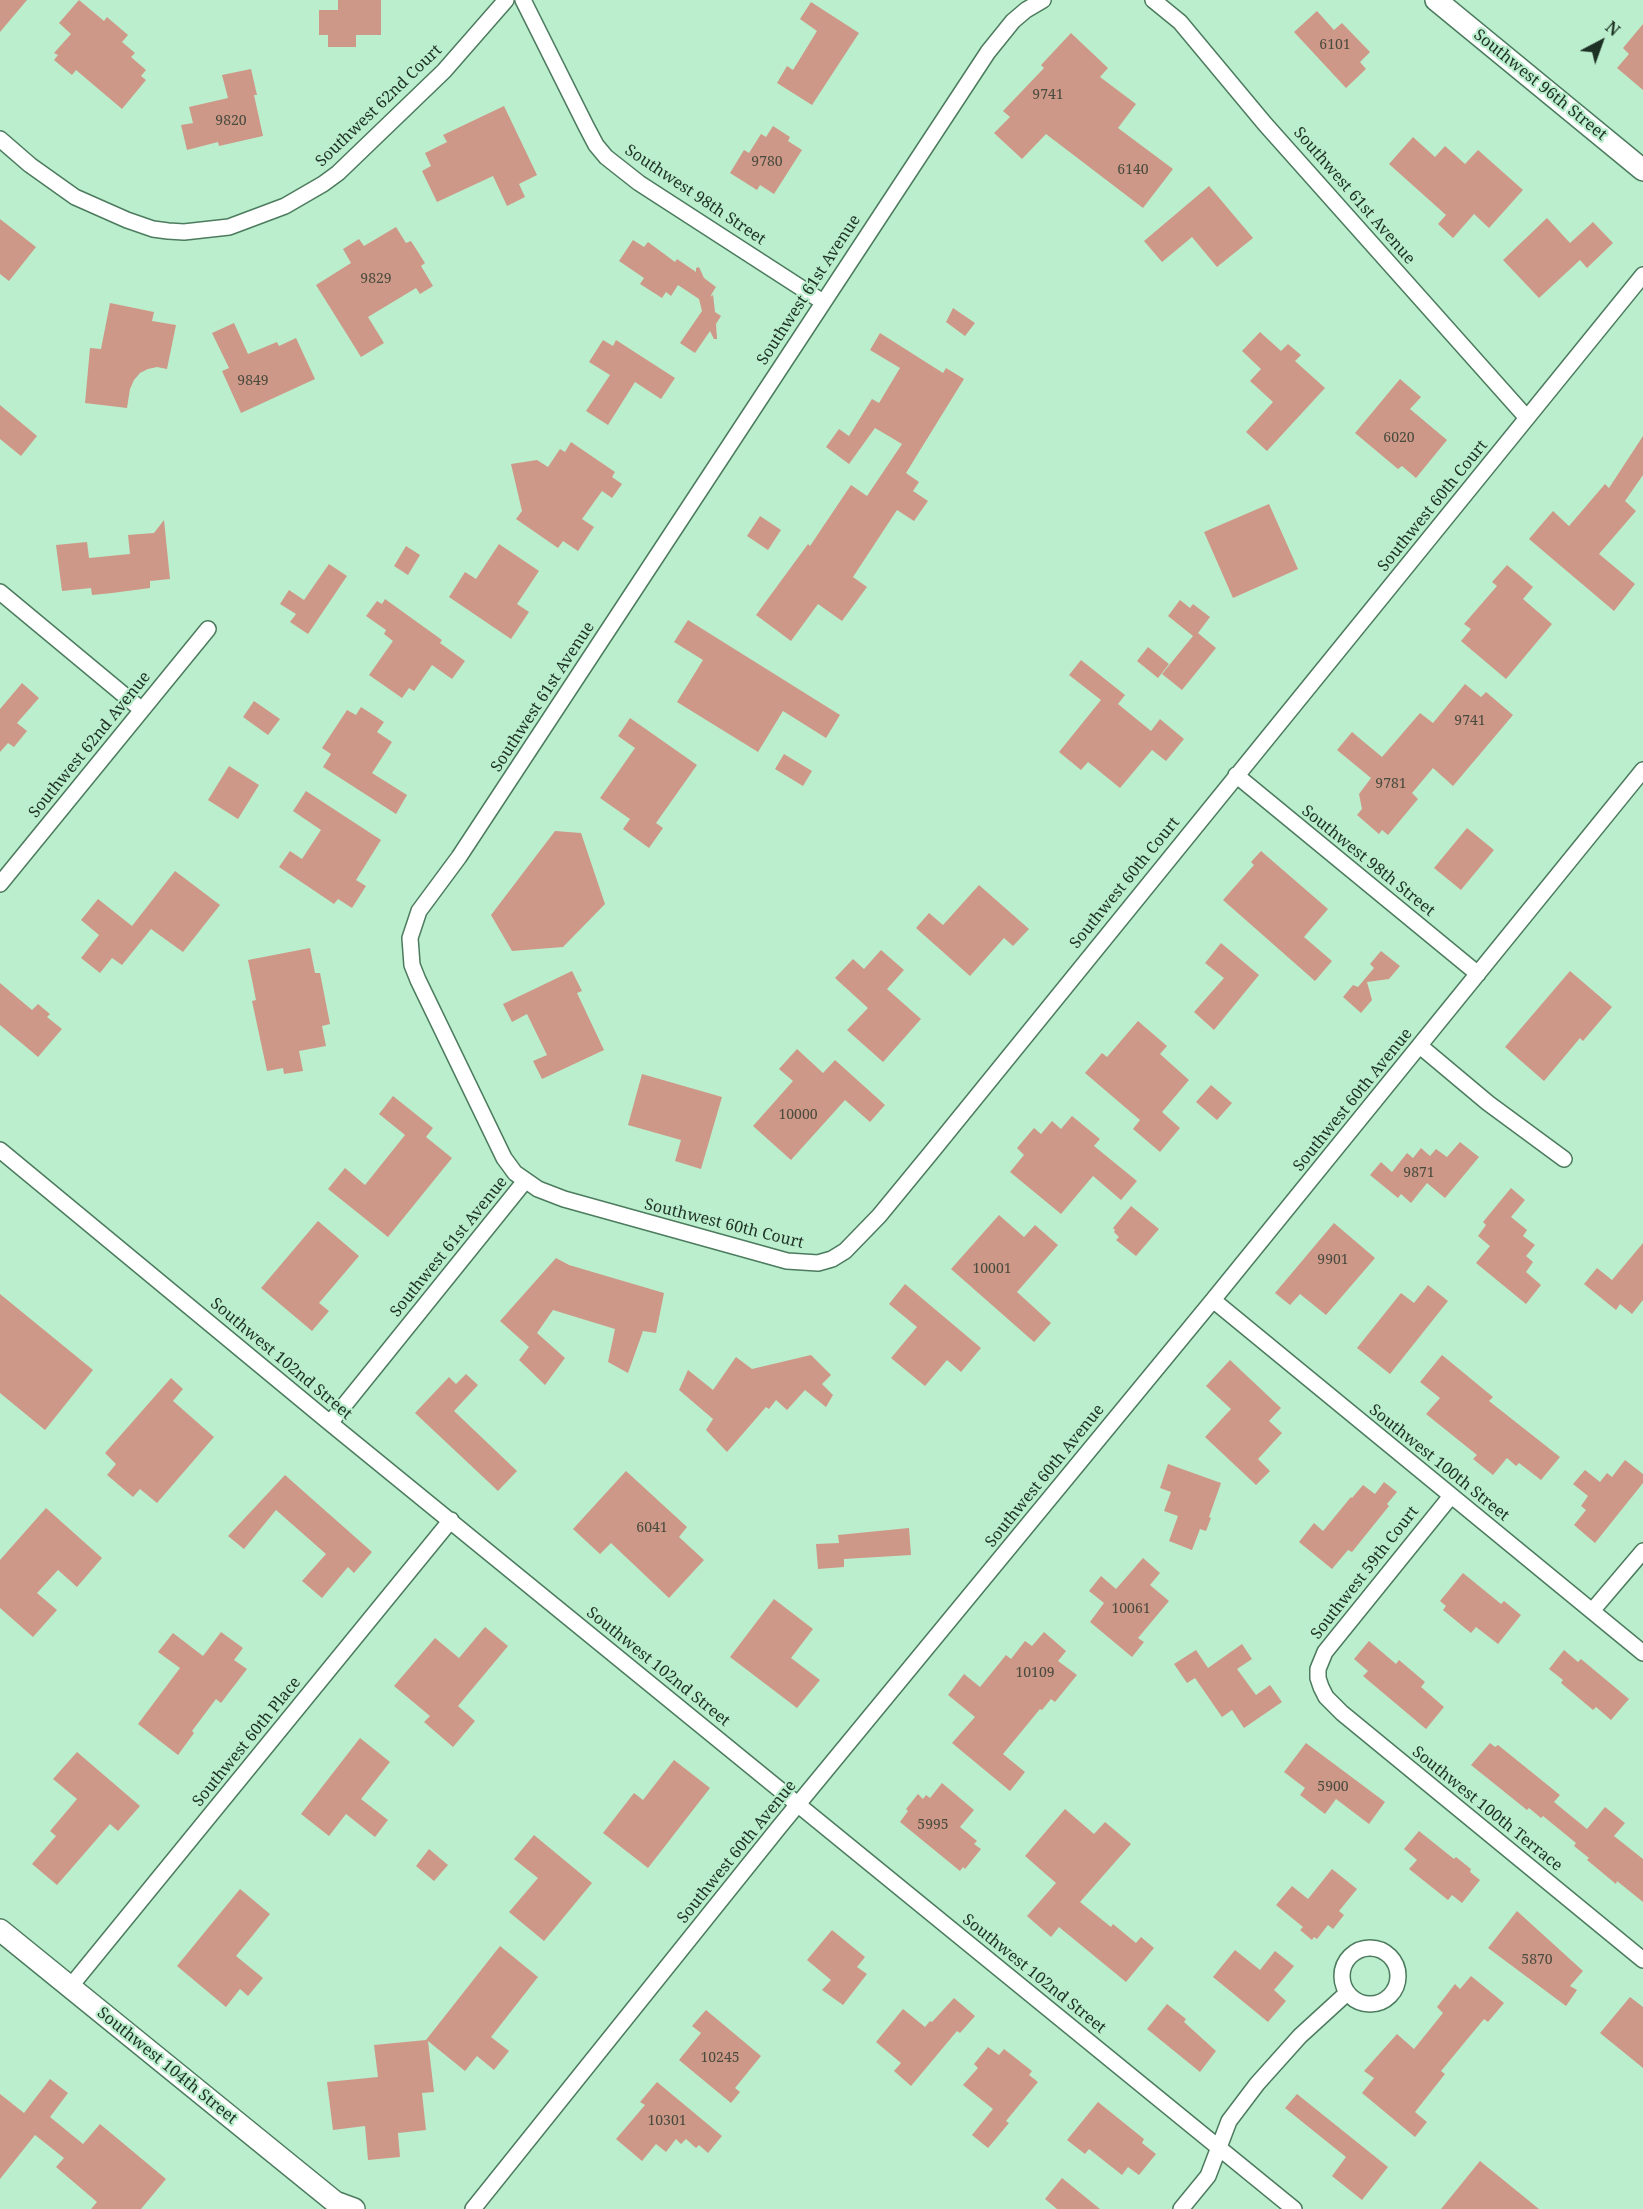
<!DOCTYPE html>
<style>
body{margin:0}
#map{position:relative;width:1643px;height:2209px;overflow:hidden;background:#bbeecd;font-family:"Noto Serif",serif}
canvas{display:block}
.north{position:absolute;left:1571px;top:12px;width:60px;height:60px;-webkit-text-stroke:4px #bbeecd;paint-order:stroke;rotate:41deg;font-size:16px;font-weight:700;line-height:24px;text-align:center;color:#1d3125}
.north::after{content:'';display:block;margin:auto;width:21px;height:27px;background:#1d3125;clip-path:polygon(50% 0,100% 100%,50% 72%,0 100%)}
</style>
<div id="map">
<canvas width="1643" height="2209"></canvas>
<div class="north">N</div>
</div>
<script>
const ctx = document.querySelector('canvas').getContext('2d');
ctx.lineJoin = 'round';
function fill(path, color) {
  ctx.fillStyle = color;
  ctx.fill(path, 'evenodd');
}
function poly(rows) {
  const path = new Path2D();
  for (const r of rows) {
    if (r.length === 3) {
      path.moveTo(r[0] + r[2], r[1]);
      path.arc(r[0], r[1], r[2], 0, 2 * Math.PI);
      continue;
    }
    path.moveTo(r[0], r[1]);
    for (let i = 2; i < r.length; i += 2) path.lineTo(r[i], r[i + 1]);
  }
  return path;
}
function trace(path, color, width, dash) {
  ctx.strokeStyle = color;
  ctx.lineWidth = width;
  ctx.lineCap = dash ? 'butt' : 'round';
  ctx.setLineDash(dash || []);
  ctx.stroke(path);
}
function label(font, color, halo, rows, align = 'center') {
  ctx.font = font + ' "Noto Serif",serif';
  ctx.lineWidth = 4.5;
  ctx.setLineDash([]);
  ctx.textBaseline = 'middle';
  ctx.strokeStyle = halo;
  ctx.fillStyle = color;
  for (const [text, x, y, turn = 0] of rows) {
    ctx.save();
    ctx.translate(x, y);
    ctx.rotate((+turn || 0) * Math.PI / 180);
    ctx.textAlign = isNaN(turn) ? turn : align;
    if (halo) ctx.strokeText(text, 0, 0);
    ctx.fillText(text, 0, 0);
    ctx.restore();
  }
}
const building = poly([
 [0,0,27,0,0,32],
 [79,0,104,21,107,17,128,35,122,42,135,53,131,57,146,70,141,76,146,80,122,109,76,70,72,75,54,60,58,55,54,53,71,34,59,23],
 [338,0,381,0,381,35,356,35,356,47,328,47,328,35,319,35,319,10,338,10],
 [811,2,859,33,812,105,777,83,787,66,793,70,817,31,800,19],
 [1317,11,1334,30,1342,23,1370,52,1360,62,1366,69,1346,88,1294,32],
 [1643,24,1643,90,1617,68,1629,54,1623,48],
 [1071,33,1108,68,1100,77,1136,104,1118,128,1173,169,1143,208,1046,134,1022,159,994,133,1010,117,1003,111,1044,68,1041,65],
 [251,69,257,95,254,95,263,136,219,146,218,142,187,150,181,125,193,123,189,107,228,98,222,75],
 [504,106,537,175,519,184,525,197,507,206,493,176,437,202,422,171,431,166,425,153,447,142,443,135],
 [773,126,790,137,788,141,802,150,774,194,760,185,757,190,730,173,744,150,749,153,761,134,766,137],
 [1413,137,1435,157,1445,146,1465,164,1478,150,1523,190,1489,228,1474,214,1453,238,1438,224,1446,215,1389,164],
 [1209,186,1253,238,1217,267,1192,237,1162,262,1144,241],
 [1547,218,1570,243,1593,222,1613,243,1587,268,1580,260,1539,298,1503,260],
 [0,219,36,247,9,281,0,274],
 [396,227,406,243,411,241,425,263,421,266,433,286,420,294,416,288,368,317,384,343,361,357,316,285,351,263,343,249,359,239,364,246],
 [633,240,644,247,648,242,675,262,677,259,696,272,696,268,699,267,704,278,716,287,711,295,712,297,713,294,715,312,721,316,716,324,717,339,714,339,710,331,695,353,680,343,702,311,699,299,678,285,671,296,666,292,662,298,640,284,644,278,619,261],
 [110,303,154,312,152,321,176,325,167,369,157,367,148,369,140,373,134,380,130,389,127,408,85,403,90,348,101,349],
 [953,308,975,323,965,336,946,322],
 [234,323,248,354,277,342,279,346,296,338,315,379,241,413,222,371,229,368,212,333],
 [1260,332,1281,351,1288,344,1301,355,1295,361,1325,388,1267,451,1246,432,1273,402,1250,381,1261,369,1242,351],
 [880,333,943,373,946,368,964,379,906,473,919,482,913,491,928,501,914,521,897,510,853,577,867,587,842,621,818,604,791,641,756,615,808,544,810,546,851,485,867,496,902,444,875,428,849,464,826,447,839,429,849,436,872,399,879,403,900,368,870,350],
 [603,340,613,346,616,340,675,378,661,399,635,382,608,425,586,411,610,375,589,362],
 [1400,379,1421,397,1410,409,1447,440,1416,478,1402,466,1398,469,1355,433],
 [0,405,37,436,21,456,0,439],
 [1643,436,1643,475,1625,501,1636,511,1599,554,1635,584,1614,611,1529,539,1553,511,1569,526,1605,484,1609,488],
 [571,442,615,472,612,477,622,484,612,498,602,491,582,519,594,527,578,551,563,541,558,548,516,519,522,511,511,464,537,460,548,467,560,449,565,452],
 [1269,504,1298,569,1233,598,1204,532],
 [760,516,781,530,768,550,747,536],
 [164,520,170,579,150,581,150,588,112,593,92,595,91,588,62,591,56,545,87,542,89,558,130,554,128,535,154,533],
 [499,544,539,571,517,604,529,612,511,639,449,597,465,572,476,579],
 [406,546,420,555,408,575,394,566],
 [329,564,347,576,308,634,290,622,296,614,280,604,289,590,304,600],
 [1507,565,1533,587,1523,599,1552,624,1506,679,1461,641,1471,629,1464,624,1497,586,1492,582],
 [385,599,442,640,440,643,465,661,452,679,432,665,414,691,409,688,402,698,369,675,393,641,384,634,386,630,366,616,377,601,382,604],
 [1180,600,1190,608,1193,604,1210,617,1198,633,1216,648,1182,690,1162,674,1193,636,1168,616],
 [688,620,840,715,826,738,783,711,758,752,677,702,703,660,674,642],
 [1148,647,1169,664,1158,678,1137,661],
 [1081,660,1125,695,1118,704,1151,731,1160,719,1184,739,1166,761,1152,750,1120,788,1088,762,1081,770,1059,752,1101,700,1069,675],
 [22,683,39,698,17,723,27,731,14,747,8,743,0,752,0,709],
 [1465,684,1481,697,1486,692,1513,715,1453,786,1433,768,1412,793,1418,799,1388,835,1382,830,1379,834,1357,815,1362,809,1359,794,1371,778,1337,750,1352,732,1382,757,1420,713,1433,723],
 [254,701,280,719,268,735,243,717],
 [361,707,384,722,377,732,392,742,372,773,407,795,396,814,323,767,331,754,322,748,347,710,356,715],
 [630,718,697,765,656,823,663,828,649,848,623,829,630,819,600,798,635,748,618,736],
 [784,754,812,771,803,786,775,769],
 [229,766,259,785,238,819,208,800],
 [306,791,381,840,356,880,366,886,352,908,338,899,334,904,279,867,290,851,302,859,321,830,293,811],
 [1467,828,1494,850,1461,890,1434,868],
 [555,831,581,833,605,904,563,947,512,951,491,915],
 [1261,851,1328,909,1304,937,1332,961,1315,981,1223,900,1254,865,1251,862],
 [175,871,220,905,183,952,151,929,122,965,112,958,100,973,81,958,99,935,81,920,98,899,132,926],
 [979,885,1029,929,1013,946,1004,938,970,976,916,928,929,913,943,925],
 [1221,943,1259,975,1214,1030,1194,1012,1224,978,1205,963],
 [310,948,315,973,320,973,330,1024,322,1026,326,1046,299,1051,303,1071,284,1074,283,1068,267,1071,252,1001,256,1000,248,960],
 [881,950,904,970,887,989,921,1019,883,1062,847,1030,868,1008,835,978,853,959,864,969],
 [1381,951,1400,966,1389,979,1367,982,1372,1000,1361,1013,1343,997,1353,985,1358,987,1374,968,1370,964],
 [572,971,582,991,577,993,604,1050,542,1079,533,1061,547,1055,527,1014,512,1022,503,1004],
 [1570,971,1612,1007,1583,1041,1580,1038,1544,1081,1505,1047],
 [0,983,32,1010,38,1004,50,1014,47,1017,62,1029,38,1057,0,1025],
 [1138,1021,1167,1046,1160,1054,1189,1080,1162,1112,1180,1128,1160,1152,1133,1129,1140,1120,1085,1073,1102,1053,1107,1057],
 [797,1049,823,1073,835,1060,885,1105,870,1122,845,1100,791,1160,753,1126,793,1081,779,1069],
 [642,1074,722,1097,701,1169,675,1161,681,1140,628,1125],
 [1211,1085,1232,1103,1217,1120,1196,1102],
 [393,1096,433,1128,426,1137,452,1158,388,1237,328,1189,345,1168,365,1185,405,1135,379,1114],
 [1072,1116,1100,1139,1094,1146,1137,1181,1121,1200,1093,1176,1061,1214,1010,1172,1024,1155,1017,1148,1034,1128,1041,1134,1052,1121,1061,1129],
 [1460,1142,1479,1157,1445,1198,1427,1183,1411,1203,1401,1194,1398,1198,1370,1175,1381,1162,1392,1172,1407,1153,1413,1158,1421,1148,1430,1156,1436,1149,1447,1157],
 [1511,1188,1525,1200,1511,1217,1527,1230,1523,1236,1535,1245,1526,1256,1533,1262,1526,1272,1541,1285,1526,1304,1476,1263,1490,1246,1478,1236,1486,1225,1483,1222],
 [1131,1206,1159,1229,1136,1256,1116,1240,1119,1237,1114,1232,1115,1230,1113,1228],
 [999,1215,1024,1237,1035,1225,1058,1245,1017,1292,1051,1323,1034,1342,951,1269],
 [318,1221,359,1256,319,1303,329,1311,312,1331,261,1288],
 [1334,1223,1375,1258,1326,1315,1300,1294,1290,1305,1275,1293],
 [1643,1243,1643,1300,1632,1314,1620,1304,1616,1310,1584,1284,1597,1268,1612,1280],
 [556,1258,569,1265,664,1293,656,1333,643,1331,628,1373,608,1362,615,1329,553,1310,537,1333,565,1358,545,1385,519,1360,529,1347,500,1321],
 [905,1284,981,1348,961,1372,947,1360,925,1386,891,1358,917,1327,889,1304],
 [1428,1285,1448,1301,1390,1374,1357,1348,1401,1293,1414,1303],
 [0,1294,93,1370,45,1430,0,1393],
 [811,1355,831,1375,822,1384,833,1395,826,1407,805,1390,787,1410,776,1400,769,1409,766,1407,727,1452,706,1430,713,1419,679,1390,688,1370,713,1390,736,1357,752,1369],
 [1442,1355,1493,1397,1489,1401,1560,1457,1541,1480,1519,1463,1516,1466,1507,1458,1493,1475,1473,1459,1477,1455,1426,1414,1440,1398,1420,1382],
 [1230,1360,1281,1408,1269,1421,1282,1433,1258,1459,1270,1471,1256,1485,1205,1437,1231,1409,1206,1386],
 [466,1374,478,1385,454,1411,517,1471,498,1491,415,1413,449,1377,456,1384],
 [171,1378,183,1389,173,1401,214,1437,157,1503,140,1489,133,1497,107,1475,116,1464,105,1453],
 [1625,1460,1643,1474,1643,1483,1595,1543,1574,1525,1586,1510,1581,1506,1588,1496,1573,1484,1585,1470,1600,1482,1607,1473,1612,1477],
 [1168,1464,1221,1483,1209,1517,1211,1518,1206,1531,1200,1529,1192,1550,1169,1541,1178,1516,1164,1511,1171,1492,1160,1488],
 [626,1471,687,1527,679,1537,704,1560,669,1598,611,1543,600,1554,573,1529],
 [285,1475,372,1552,354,1573,348,1567,322,1598,302,1581,326,1554,276,1510,244,1549,228,1536],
 [1384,1482,1397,1492,1387,1504,1389,1506,1352,1552,1348,1550,1332,1569,1299,1542,1314,1523,1323,1531,1351,1497,1352,1498,1363,1485,1375,1494],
 [46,1508,102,1558,77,1587,58,1570,37,1593,57,1610,33,1637,0,1608,0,1560],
 [909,1528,911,1555,844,1559,844,1567,818,1569,816,1544,839,1543,838,1535],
 [1143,1558,1160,1573,1150,1585,1169,1601,1138,1638,1144,1642,1132,1657,1090,1622,1104,1603,1089,1591,1101,1576,1116,1589],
 [1463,1573,1501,1604,1504,1601,1521,1615,1498,1644,1476,1627,1471,1633,1443,1610,1446,1606,1440,1601],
 [774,1599,813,1629,791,1658,820,1680,797,1708,730,1657],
 [485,1627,508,1646,458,1706,475,1721,453,1747,424,1722,430,1716,394,1686,435,1638,459,1658],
 [221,1632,243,1648,234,1660,247,1669,221,1703,216,1699,192,1731,194,1733,178,1755,138,1724,180,1668,158,1652,173,1633,203,1656],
 [1044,1632,1066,1651,1058,1661,1077,1675,1055,1702,1051,1699,1042,1710,1040,1709,1003,1754,1025,1772,1010,1791,952,1743,975,1717,948,1695,964,1674,980,1687,1006,1655,1011,1659,1025,1641,1032,1646],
 [1369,1641,1396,1664,1399,1660,1425,1682,1421,1687,1444,1707,1426,1729,1363,1676,1368,1671,1354,1659],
 [1242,1644,1252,1659,1237,1669,1256,1695,1270,1685,1282,1702,1244,1728,1232,1710,1222,1717,1195,1678,1187,1683,1174,1664,1196,1650,1208,1668],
 [1564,1650,1578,1662,1581,1659,1629,1699,1611,1720,1596,1707,1593,1710,1561,1683,1563,1680,1549,1669],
 [360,1738,390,1762,361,1799,388,1820,375,1837,346,1814,329,1836,301,1814],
 [1306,1743,1385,1802,1369,1824,1336,1799,1325,1814,1300,1795,1305,1788,1284,1772],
 [1490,1743,1495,1747,1498,1745,1560,1795,1554,1802,1587,1829,1605,1807,1625,1823,1614,1836,1643,1859,1643,1902,1617,1881,1616,1884,1587,1860,1589,1858,1574,1846,1576,1843,1543,1816,1541,1818,1529,1808,1527,1810,1471,1765],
 [77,1752,140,1806,118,1831,110,1824,57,1885,32,1864,56,1836,50,1831,77,1799,53,1779],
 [674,1760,710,1788,648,1868,603,1833,634,1793,643,1800],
 [942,1783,974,1810,960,1827,977,1841,974,1844,981,1849,965,1869,963,1867,960,1871,900,1822,908,1811,906,1809,918,1794,923,1799,926,1795,930,1798],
 [1065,1809,1094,1834,1105,1822,1131,1844,1080,1902,1111,1927,1113,1924,1136,1943,1141,1937,1154,1948,1126,1982,1059,1927,1051,1937,1027,1916,1056,1883,1025,1856],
 [1419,1831,1454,1859,1456,1857,1471,1869,1470,1872,1480,1880,1462,1903,1452,1895,1448,1900,1409,1869,1417,1860,1404,1849],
 [534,1835,592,1883,544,1941,509,1912,538,1878,514,1859],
 [429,1849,448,1865,434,1881,416,1866],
 [1332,1869,1357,1889,1339,1911,1344,1915,1333,1929,1328,1925,1317,1939,1314,1937,1312,1940,1300,1930,1303,1927,1276,1905,1292,1886,1308,1899],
 [240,1889,270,1914,236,1956,263,1978,248,1996,240,1989,226,2007,177,1966],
 [1517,1911,1583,1971,1570,1986,1577,1990,1566,2006,1488,1948],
 [832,1930,865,1957,857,1967,867,1974,843,2005,822,1990,831,1980,807,1960],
 [500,1946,538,1977,491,2037,509,2051,494,2070,477,2056,465,2071,428,2041,434,2092,422,2093,426,2130,398,2133,400,2157,368,2160,365,2126,333,2130,327,2082,378,2077,374,2045,426,2040],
 [1235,1950,1260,1970,1275,1951,1294,1966,1274,1990,1286,2001,1268,2022,1213,1977],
 [1471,1976,1504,2003,1488,2022,1484,2019,1441,2071,1445,2074,1415,2112,1427,2122,1415,2137,1362,2093,1374,2078,1364,2071,1397,2034,1414,2049,1443,2013,1437,2007,1455,1984,1460,1989],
 [1630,1997,1643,2007,1643,2068,1600,2033],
 [954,1998,975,2016,960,2033,957,2031,911,2086,894,2071,901,2063,876,2042,903,2009,925,2027,930,2021,932,2022],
 [1167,2004,1186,2019,1184,2022,1216,2051,1200,2072,1147,2029],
 [706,2010,761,2056,735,2088,740,2092,731,2103,679,2060,701,2033,692,2026],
 [988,2047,999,2055,1004,2049,1032,2071,1029,2075,1038,2082,1006,2121,1009,2123,988,2148,972,2135,993,2109,963,2085,978,2068,974,2064],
 [50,2079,68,2093,50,2117,83,2144,100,2124,166,2179,141,2209,91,2209,97,2202,56,2167,64,2158,35,2135,0,2179,0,2094,24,2113],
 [657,2082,722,2136,708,2153,699,2145,696,2148,686,2139,681,2144,676,2139,666,2152,656,2144,642,2161,616,2139,645,2105,640,2102],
 [1297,2094,1388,2167,1362,2200,1332,2176,1346,2157,1285,2108],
 [1098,2102,1144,2139,1142,2143,1156,2154,1139,2175,1128,2167,1122,2175,1089,2149,1085,2154,1067,2140],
 [1480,2161,1539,2209,1441,2209],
 [1062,2178,1100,2209,1057,2209,1045,2199]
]);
const street = poly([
 [523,0,586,126,596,145,606,157,639,183,823,302],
 [1043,0,1026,10,1013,21,988,52,459,857,419,911,410,938,412,965,418,980,504,1158,515,1173,538,1189,564,1199,787,1261,818,1263,832,1259,845,1251,879,1216,930,1154,1643,275],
 [1153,0,1180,22,1265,124,1527,418],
 [0,139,30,165,75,197,127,220,153,229,168,231,184,232,229,227,285,206,323,184,338,173,444,71,506,0],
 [0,592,142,710],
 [1236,775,1478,974],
 [0,884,208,629],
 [1420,1046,1488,1103,1564,1159],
 [0,1150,330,1423,1294,2209],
 [1213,1300,1643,1653],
 [330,1423,525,1181],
 [1451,1496,1325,1652,1318,1669,1318,1678,1321,1687,1326,1697,1342,1713,1643,1960],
 [1592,1611,1643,1551],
 [1370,1976,28],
 [70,1987,451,1520],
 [473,2209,780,1826,1213,1300,1643,770],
 [1181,2209,1208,2176,1229,2121,1257,2084,1300,2036,1347,1993]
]);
const secondary = poly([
 [1436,0,1643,170],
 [0,1930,335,2202,354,2209]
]);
const numberNames = [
 ["6101",1335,45],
 ["9741",1048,95],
 ["9820",231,121],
 ["9780",767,162],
 ["6140",1133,170],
 ["9829",376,279],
 ["9849",253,381],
 ["6020",1399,438],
 ["9741",1470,721],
 ["9781",1391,784],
 ["10000",798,1115],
 ["9871",1419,1173],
 ["9901",1333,1260],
 ["10001",992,1269],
 ["6041",652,1528],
 ["10061",1131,1609],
 ["10109",1035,1673],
 ["5900",1333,1787],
 ["5995",933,1825],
 ["5870",1537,1960],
 ["10245",720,2058],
 ["10301",667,2121]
];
const streetNames = [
 ["Southwest 96th Street",1540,85,39],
 ["Southwest 62nd Court",379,106,-44],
 ["Southwest 98th Street",695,195,34],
 ["Southwest 61st Avenue",1354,196,49],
 ["Southwest 61st Avenue",809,290,-57],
 ["Southwest 60th Court",1433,506,-51],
 ["Southwest 61st Avenue",543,697,-57],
 ["Southwest 62nd Avenue",90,745,-51],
 ["Southwest 98th Street",1368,861,39],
 ["Southwest 60th Court",1125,883,-51],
 ["Southwest 60th Avenue",1353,1100,-51],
 ["Southwest 60th Court",724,1224,14],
 ["Southwest 61st Avenue",449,1247,-51],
 ["Southwest 102nd Street",281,1359,40],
 ["Southwest 100th Street",1439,1463,39],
 ["Southwest 60th Avenue",1045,1476,-51],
 ["Southwest 59th Court",1365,1573,-52],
 ["Southwest 102nd Street",658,1667,39],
 ["Southwest 60th Place",247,1742,-51],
 ["Southwest 100th Terrace",1487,1809,39],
 ["Southwest 60th Avenue",737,1852,-51],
 ["Southwest 102nd Street",1034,1974,39],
 ["Southwest 104th Street",167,2066,39]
];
fill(building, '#ce9888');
trace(street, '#4c7b5e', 18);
trace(secondary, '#4c7b5e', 24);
trace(street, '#fff', 15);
trace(secondary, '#fff', 21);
label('14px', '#494b3e', null, numberNames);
label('16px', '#1d3125', '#bbeecd', streetNames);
</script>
